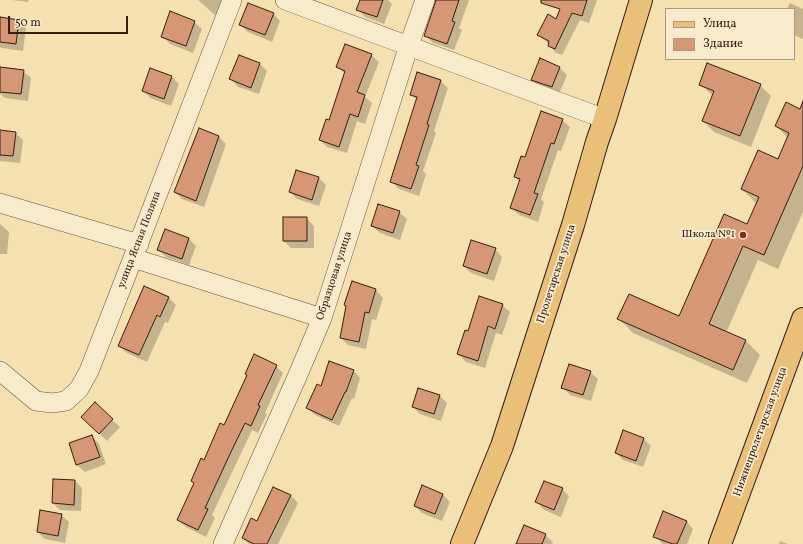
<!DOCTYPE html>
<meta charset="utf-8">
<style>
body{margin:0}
#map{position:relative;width:803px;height:544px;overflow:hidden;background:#f5e0b0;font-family:Vollkorn,serif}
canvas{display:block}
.legend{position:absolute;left:665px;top:8px;width:130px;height:52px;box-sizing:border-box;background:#f8ebcc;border:1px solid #aa9982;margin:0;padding:5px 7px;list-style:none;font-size:12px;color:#351d13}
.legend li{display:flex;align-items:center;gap:8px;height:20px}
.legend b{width:20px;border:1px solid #aa9982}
.scale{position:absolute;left:8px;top:16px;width:120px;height:18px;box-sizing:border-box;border:2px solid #351d13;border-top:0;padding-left:5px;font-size:12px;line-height:14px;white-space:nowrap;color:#351d13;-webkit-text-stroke:3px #f8ebcc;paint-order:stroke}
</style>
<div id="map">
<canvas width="803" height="544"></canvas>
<ul class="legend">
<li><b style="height:5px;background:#eac078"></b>Улица</li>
<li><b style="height:11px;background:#d69774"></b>Здание</li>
</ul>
<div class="scale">50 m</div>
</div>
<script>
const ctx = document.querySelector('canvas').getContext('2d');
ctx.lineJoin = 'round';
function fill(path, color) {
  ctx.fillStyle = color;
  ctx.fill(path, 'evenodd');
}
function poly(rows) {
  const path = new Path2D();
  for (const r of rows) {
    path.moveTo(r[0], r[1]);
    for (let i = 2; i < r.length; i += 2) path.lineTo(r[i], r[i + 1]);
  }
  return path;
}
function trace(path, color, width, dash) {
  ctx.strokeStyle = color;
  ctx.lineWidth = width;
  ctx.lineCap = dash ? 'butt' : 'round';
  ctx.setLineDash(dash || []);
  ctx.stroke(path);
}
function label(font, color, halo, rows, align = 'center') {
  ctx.font = font + ' Vollkorn,serif';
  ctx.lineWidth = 3.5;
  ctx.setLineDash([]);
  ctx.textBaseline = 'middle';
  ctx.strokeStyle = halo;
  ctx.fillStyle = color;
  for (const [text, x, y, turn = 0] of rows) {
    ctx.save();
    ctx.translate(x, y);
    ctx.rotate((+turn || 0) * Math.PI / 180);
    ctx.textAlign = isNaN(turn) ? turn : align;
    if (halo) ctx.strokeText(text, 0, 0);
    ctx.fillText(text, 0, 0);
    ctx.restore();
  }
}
const shadow = poly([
 [12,0,29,0,28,2],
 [198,0,228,0,215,15],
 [361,0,388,0,392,4,384,24,365,17,357,9],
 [437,0,469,0,459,28,462,30,454,50,433,43,425,35],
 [564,0,597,0,589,23,580,20,562,55,556,53,549,45,549,44,538,35,557,20],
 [790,3,803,9,803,39,794,35,794,9,787,9],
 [273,13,280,21,272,42,248,32,240,25],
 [0,18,19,21,26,28,23,51,2,48,0,47],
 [194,22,202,29,193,53,170,44,162,36],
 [371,55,379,62,365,97,372,103,365,124,357,121,347,153,327,147,320,140,329,121,345,74,338,67],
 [239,56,260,64,267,71,259,94,238,87,231,79],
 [541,60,560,68,567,75,559,94,540,87,533,80],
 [0,68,23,71,31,78,28,101,5,98,0,94],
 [151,69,172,77,179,84,171,106,150,98,143,90],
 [440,81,448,88,434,131,436,133,423,171,426,174,419,196,399,189,392,182,417,100,411,94],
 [700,84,760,85,771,96,751,147,714,132,703,121,713,96],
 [803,111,803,212,778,269,758,260,726,333,746,341,760,355,747,383,633,333,619,319,679,317,747,225,757,204,742,189,778,160,788,138,776,126],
 [562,120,570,127,561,151,558,150,541,199,544,202,538,222,519,215,512,208,520,182,515,177,525,158],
 [200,130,219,137,226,144,204,207,182,199,175,192],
 [0,131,15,133,23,140,20,163,0,161],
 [319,178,326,185,319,206,297,199,290,192],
 [399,212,407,219,400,240,380,233,372,226],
 [306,218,314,226,314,248,291,248,284,241],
 [0,224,9,232,7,254,0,254],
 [166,230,189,239,196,246,189,265,166,257,158,249],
 [495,249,502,257,494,281,471,273,464,266],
 [352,283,376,290,383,298,376,320,372,319,366,349,348,345,341,338],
 [169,298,176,305,168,323,165,322,147,362,127,353,119,346],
 [502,305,510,312,502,335,496,333,485,368,466,362,458,354,469,332],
 [276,366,283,373,265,413,267,414,258,433,252,430,212,515,215,518,206,537,186,527,178,520,204,461],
 [353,370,360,378,354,399,352,398,339,426,315,415,308,408,321,387],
 [590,372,598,379,591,401,570,395,562,387],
 [440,396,447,403,441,421,420,414,413,407],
 [95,404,120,427,107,441,82,417],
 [92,436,99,444,106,464,85,472,77,465],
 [644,439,651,446,643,467,623,460,616,453],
 [75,481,82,488,81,511,60,510,53,503],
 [274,488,291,496,298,503,278,544,249,544,243,538,258,522],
 [562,489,569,496,561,517,544,510,537,502],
 [442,494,450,502,442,521,422,513,415,506],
 [61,515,69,522,65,543,45,539,38,532],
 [686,521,693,529,687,544,663,544,655,536],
 [545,535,553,542,552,544,517,544],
 [780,541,788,544,779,544]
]);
const building = poly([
 [360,0,383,0,377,17,356,10,360,0],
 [436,0,459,0,452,21,455,22,447,44,424,36,436,0],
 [541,0,587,0,582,16,572,13,555,49,548,46,549,41,537,35,548,14,556,19,560,9,541,3,541,0],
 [248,3,274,13,265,35,239,25,248,3],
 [170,11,195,21,186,46,161,37,170,11],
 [0,17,19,20,16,44,0,42,0,17],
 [345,44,372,54,357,92,365,95,358,117,350,114,339,147,319,140,326,119,329,120,345,71,336,67,345,44],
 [239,55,260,63,251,88,229,79,239,55],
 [540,58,560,67,552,87,531,80,540,58],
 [707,63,761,84,740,136,702,121,714,91,699,85,707,63],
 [0,67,24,70,21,94,0,92,0,67],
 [150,68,172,76,164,99,142,91,150,68],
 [417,72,441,80,427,124,429,125,416,165,419,166,411,189,390,182,417,97,410,95,417,72],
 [803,101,803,166,764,255,743,246,709,324,746,340,733,370,617,319,629,294,679,316,724,214,747,224,759,197,741,189,758,150,778,159,789,133,775,126,786,102,800,109,803,101],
 [541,111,563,119,554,144,551,143,534,193,538,194,530,215,510,208,520,179,514,177,521,156,525,157,541,111],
 [199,128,219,136,196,201,174,192,199,128],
 [0,130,16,132,13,156,0,155,0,130],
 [296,170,319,177,312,200,289,192,296,170],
 [378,204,400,211,393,233,371,226,378,204],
 [283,217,307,217,307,241,283,241,283,217],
 [165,229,189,238,182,259,157,250,165,229],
 [471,240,496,248,487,274,463,266,471,240],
 [352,281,376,289,369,313,365,312,359,342,340,338,346,306,344,305,352,281],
 [144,286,169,297,160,317,157,315,139,355,118,346,144,286],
 [479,296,503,304,495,329,488,326,478,361,457,354,465,330,468,331,479,296],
 [254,354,277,365,258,405,260,406,251,426,245,423,230,454,205,508,208,509,198,530,177,520,194,483,191,481,201,458,204,460,220,423,224,425,247,375,245,374,254,354],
 [329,361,354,370,346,392,345,392,332,420,306,408,317,384,321,386,329,361],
 [569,364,591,371,583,395,561,388,569,364],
 [418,388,440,395,434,414,412,407,418,388],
 [95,402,113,419,99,434,81,417,95,402],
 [623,430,644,438,636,461,615,453,623,430],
 [92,435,100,457,76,465,69,443,92,435],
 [53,479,75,480,74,505,52,503,53,479],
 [544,481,563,488,554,510,535,502,544,481],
 [422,485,443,494,435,514,414,506,422,485],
 [273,487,291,495,267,544,254,544,242,538,251,518,257,521,273,487],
 [40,510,62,514,58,536,37,532,40,510],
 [663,511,687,521,677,544,673,544,653,537,663,511],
 [524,525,546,534,542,544,516,544,524,525]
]);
const minor = poly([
 [285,0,605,119],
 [0,203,139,244],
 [133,258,322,318],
 [0,371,36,401,52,403,66,401,79,389,89,371,133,258,232,0],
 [223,544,297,377,322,318,409,45,425,0]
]);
const primary = poly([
 [462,544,502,446,573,225,597,142,605,119,641,0],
 [720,544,803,319]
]);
const markers = [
 [743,235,4,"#8f2418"]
];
const poiNames = [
 ["Школа №1",735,235]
];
const streetNames = [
 ["улица Ясная Поляна",140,240,-69],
 ["Пролетарская улица",557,274,-72],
 ["Образцовая улица",335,276,-72],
 ["Нижнепролетарская улица",761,432,-70]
];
fill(shadow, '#0003');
fill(building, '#d69774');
trace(building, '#351d13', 1);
trace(minor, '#654e3a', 20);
trace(primary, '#351d13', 24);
trace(minor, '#f8ebcc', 19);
trace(primary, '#eac078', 22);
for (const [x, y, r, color] of markers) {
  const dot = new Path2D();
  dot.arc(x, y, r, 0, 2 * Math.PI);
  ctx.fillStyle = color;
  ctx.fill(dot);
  trace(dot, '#f8ebcc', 1.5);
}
label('11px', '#351d13', '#f8ebcc', poiNames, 'right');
label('11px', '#351d13', '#f8ebcc', streetNames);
</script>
